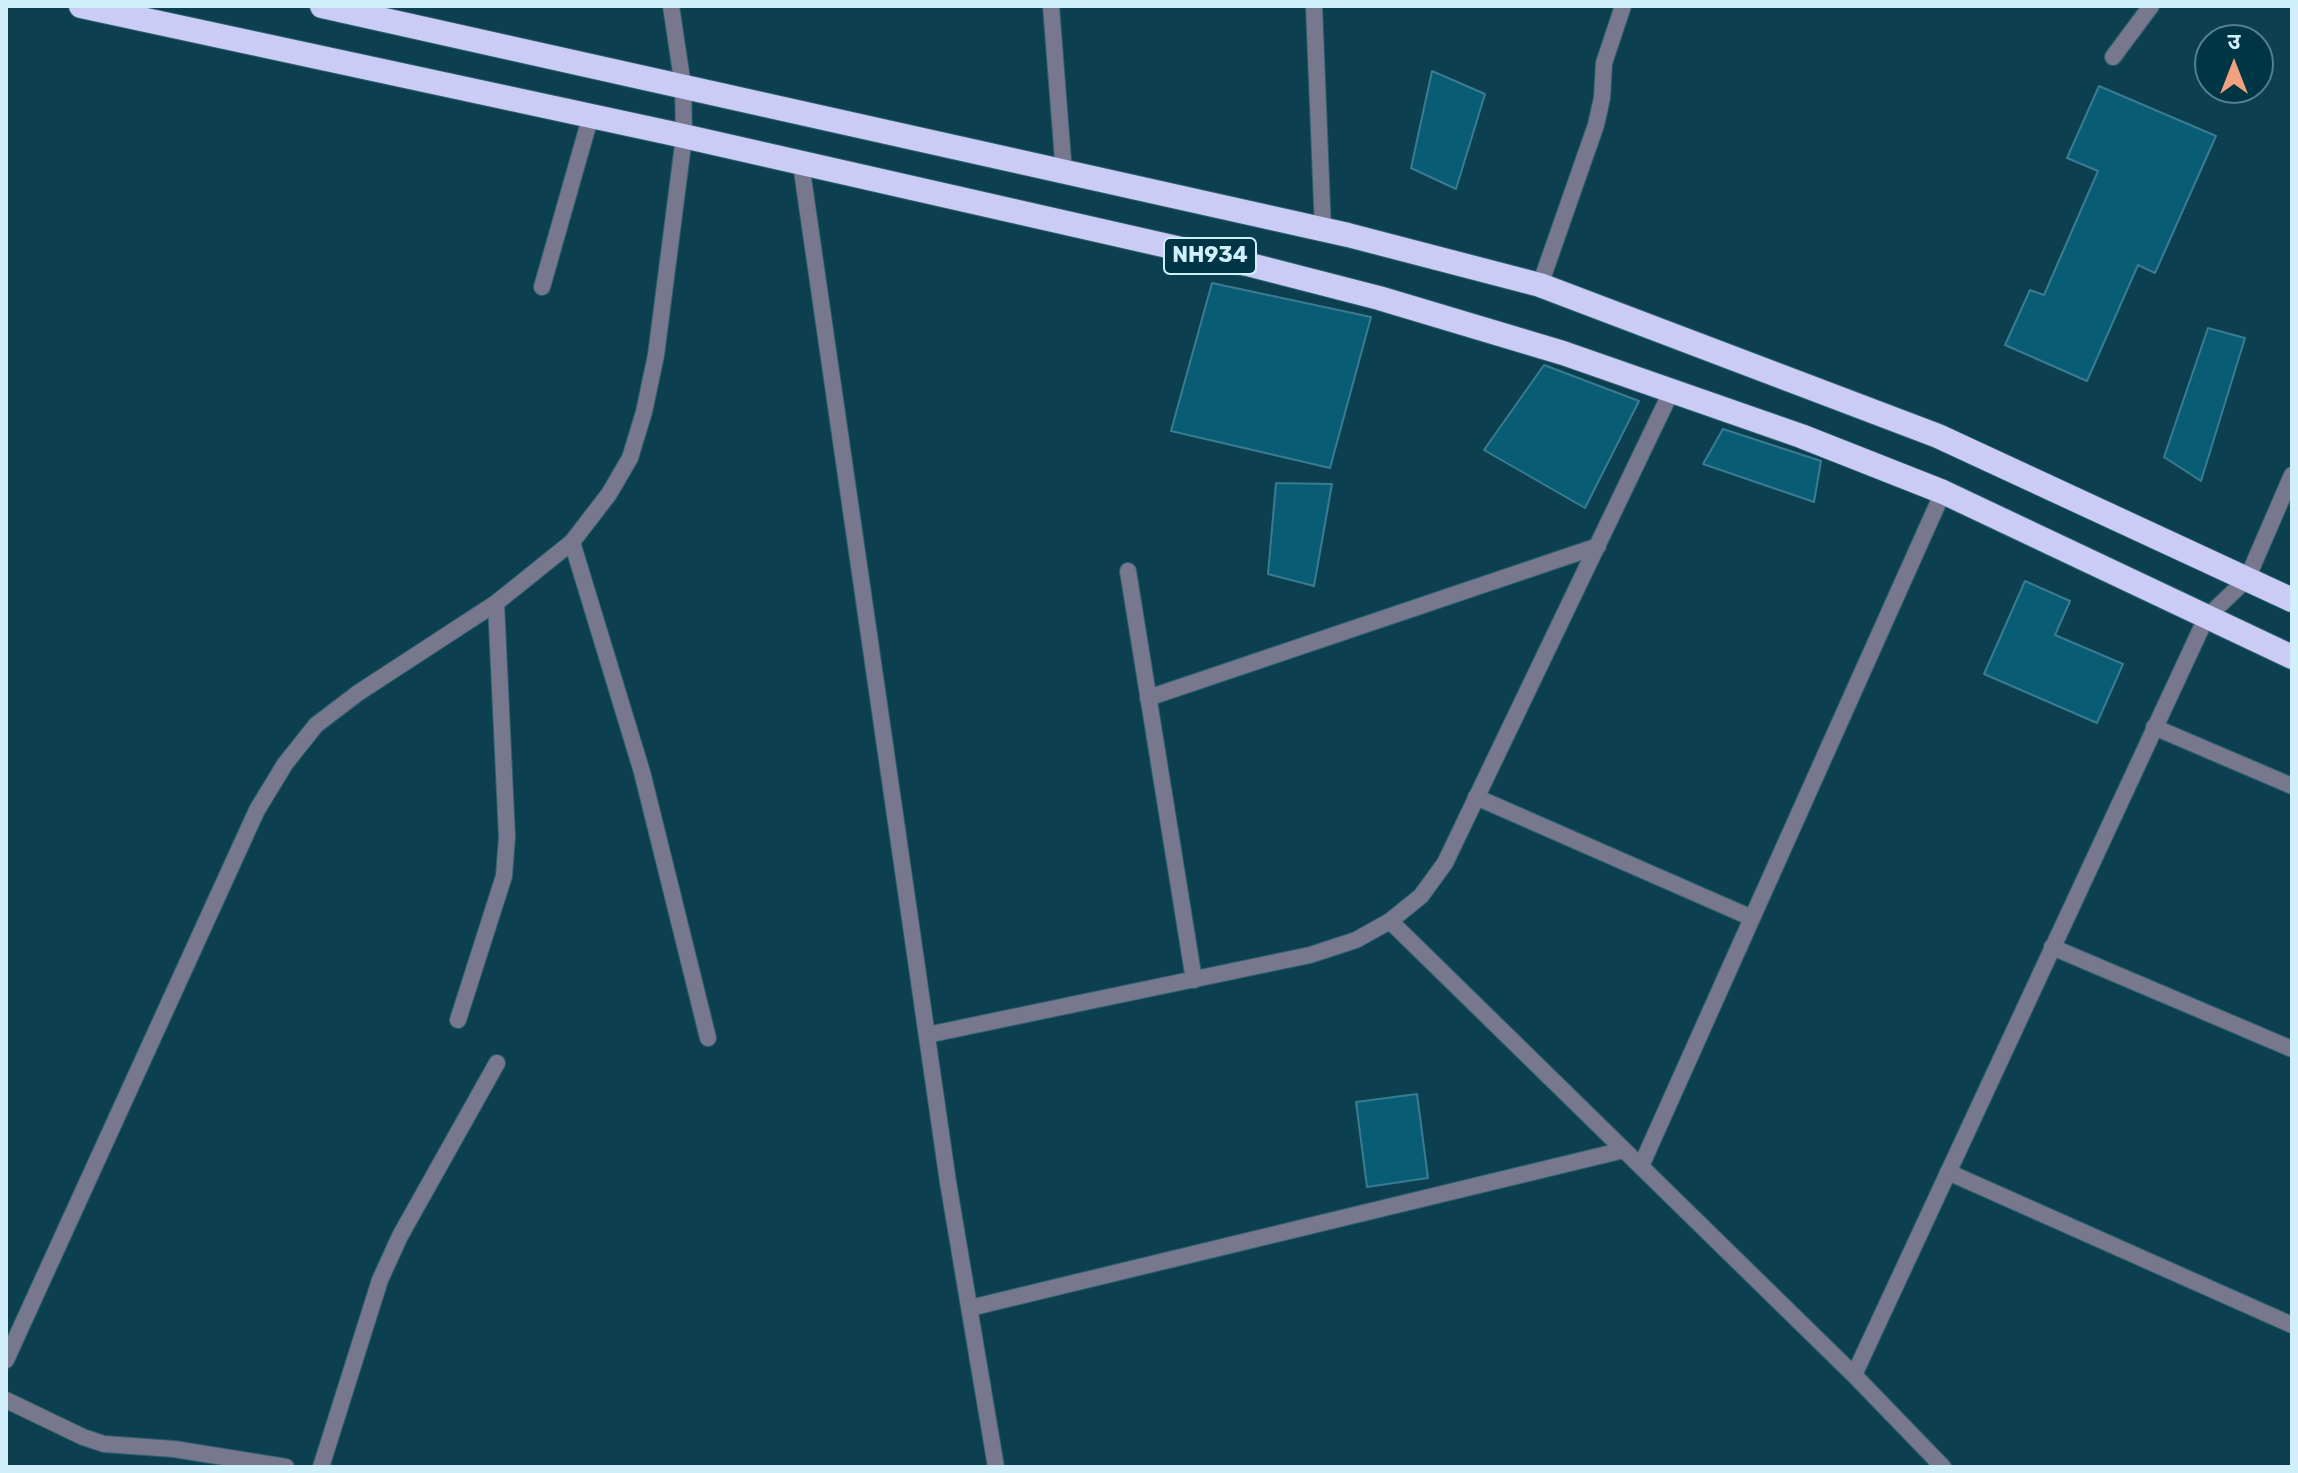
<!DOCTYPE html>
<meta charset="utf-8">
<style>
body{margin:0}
#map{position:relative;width:2298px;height:1473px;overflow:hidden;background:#0c4050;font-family:Rubik,"Noto Sans Devanagari",sans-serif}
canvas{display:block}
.frame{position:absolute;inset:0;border:8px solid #d0effb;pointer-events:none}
.north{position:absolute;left:2194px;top:24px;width:80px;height:80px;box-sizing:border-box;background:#003545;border:2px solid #537f8e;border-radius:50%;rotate:0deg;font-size:22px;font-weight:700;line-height:32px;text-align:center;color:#d0effb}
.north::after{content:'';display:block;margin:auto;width:28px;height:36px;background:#f1a17d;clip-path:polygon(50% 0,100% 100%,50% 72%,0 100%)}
</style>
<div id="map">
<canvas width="2298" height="1473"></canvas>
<div class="frame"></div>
<div class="north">उ</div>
</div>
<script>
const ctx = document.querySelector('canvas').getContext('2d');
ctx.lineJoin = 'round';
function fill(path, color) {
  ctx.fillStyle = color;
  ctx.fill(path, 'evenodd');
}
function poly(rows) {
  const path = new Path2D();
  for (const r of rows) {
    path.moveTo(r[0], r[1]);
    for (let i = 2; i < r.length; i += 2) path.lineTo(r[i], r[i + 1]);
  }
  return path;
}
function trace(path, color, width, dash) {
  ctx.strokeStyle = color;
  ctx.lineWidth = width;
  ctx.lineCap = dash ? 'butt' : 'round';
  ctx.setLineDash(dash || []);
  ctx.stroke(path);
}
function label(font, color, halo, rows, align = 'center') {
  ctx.font = font + ' Rubik,sans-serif';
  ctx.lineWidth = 8;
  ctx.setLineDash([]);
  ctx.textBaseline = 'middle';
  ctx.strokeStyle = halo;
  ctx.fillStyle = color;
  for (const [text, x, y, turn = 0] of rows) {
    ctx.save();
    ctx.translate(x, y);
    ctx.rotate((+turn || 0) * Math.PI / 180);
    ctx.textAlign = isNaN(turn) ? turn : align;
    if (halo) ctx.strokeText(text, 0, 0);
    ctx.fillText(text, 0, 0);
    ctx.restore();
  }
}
const building = poly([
 [1432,71,1485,94,1456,189,1411,168,1432,71],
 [2099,86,2216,136,2155,273,2138,265,2087,381,2005,345,2030,290,2044,295,2098,171,2067,158,2099,86],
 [1212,283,1371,317,1330,468,1171,431,1212,283],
 [2208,328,2245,338,2201,481,2164,457,2208,328],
 [1544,365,1639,401,1585,508,1484,450,1544,365],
 [1723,429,1821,461,1814,502,1703,464,1723,429],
 [1276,483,1332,484,1314,586,1268,574,1276,483],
 [2025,581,2070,601,2055,635,2123,664,2097,723,1984,674,2025,581],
 [1417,1094,1428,1178,1367,1187,1356,1102,1417,1094]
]);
const lane = poly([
 [542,287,591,115]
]);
const street = poly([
 [1051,6,1064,173],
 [1314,6,1323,230],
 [2113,57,2151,6],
 [801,164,948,1182,996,1467],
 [1540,285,1596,125,1602,98,1604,63,1623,6],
 [572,542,642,772,708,1038],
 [1128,571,1194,980],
 [1148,698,1598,546],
 [2154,727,2292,786],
 [1476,797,1752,918],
 [1390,921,1854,1375,1943,1467],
 [2052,947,2292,1049],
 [458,1020,504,876,507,837,496,603],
 [927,1035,1310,955,1356,940,1390,921,1421,896,1445,863,1671,392],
 [1641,1166,1943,492],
 [1948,1172,2292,1325],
 [970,1308,1624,1150],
 [6,1360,257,810,285,764,316,725,358,693,496,603,572,542,609,494,630,458,644,412,656,355,684,137,683,86,671,6],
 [1854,1375,2206,618,2247,579,2292,475],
 [6,1400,83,1437,104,1444,174,1449,286,1467],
 [321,1467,380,1280,400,1236,497,1063]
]);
const highway = poly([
 [81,6,670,133,1247,264,1379,298,1563,353,1801,436,1943,492,2292,657],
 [322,6,1348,235,1540,285,1938,436,2292,600]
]);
const shields = [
 [1210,256,92]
];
const shieldNames = [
 ["NH934",1210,256]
];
fill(building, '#085d75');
trace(building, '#3b7b92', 2);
trace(lane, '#2f606f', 18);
trace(street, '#2f606f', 18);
trace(highway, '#2f606f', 26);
trace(lane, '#77778d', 16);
trace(street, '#77778d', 16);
trace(highway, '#cbccf6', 24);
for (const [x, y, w] of shields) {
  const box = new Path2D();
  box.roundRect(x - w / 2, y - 18, w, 36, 6);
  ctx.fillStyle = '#003545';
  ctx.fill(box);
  trace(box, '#d0effb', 2);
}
label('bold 22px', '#d0effb', null, shieldNames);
</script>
